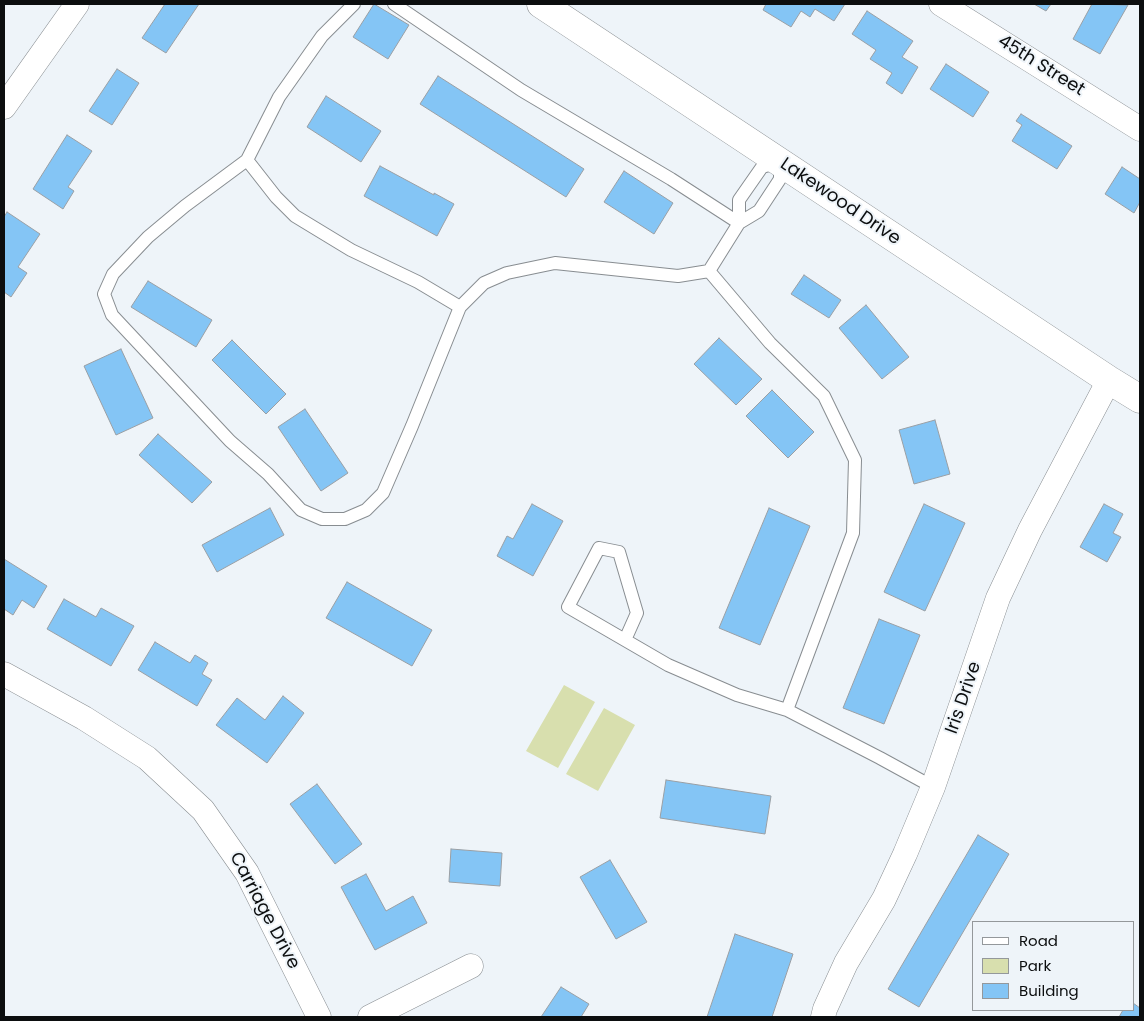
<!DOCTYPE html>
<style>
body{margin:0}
#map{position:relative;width:1144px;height:1021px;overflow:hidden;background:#eef4f9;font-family:Poppins,sans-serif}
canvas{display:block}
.frame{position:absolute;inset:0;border:5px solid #0c0e0f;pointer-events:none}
.legend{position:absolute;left:972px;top:921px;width:162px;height:90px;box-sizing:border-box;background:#eef4f9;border:1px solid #94989b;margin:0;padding:6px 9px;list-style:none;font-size:15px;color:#0c0e0f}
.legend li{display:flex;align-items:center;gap:10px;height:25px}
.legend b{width:25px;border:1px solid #94989b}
</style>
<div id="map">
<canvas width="1144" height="1021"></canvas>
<div class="frame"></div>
<ul class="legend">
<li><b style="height:6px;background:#fff"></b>Road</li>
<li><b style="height:14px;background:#d8dfae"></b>Park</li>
<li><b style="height:14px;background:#84c5f5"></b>Building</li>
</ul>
</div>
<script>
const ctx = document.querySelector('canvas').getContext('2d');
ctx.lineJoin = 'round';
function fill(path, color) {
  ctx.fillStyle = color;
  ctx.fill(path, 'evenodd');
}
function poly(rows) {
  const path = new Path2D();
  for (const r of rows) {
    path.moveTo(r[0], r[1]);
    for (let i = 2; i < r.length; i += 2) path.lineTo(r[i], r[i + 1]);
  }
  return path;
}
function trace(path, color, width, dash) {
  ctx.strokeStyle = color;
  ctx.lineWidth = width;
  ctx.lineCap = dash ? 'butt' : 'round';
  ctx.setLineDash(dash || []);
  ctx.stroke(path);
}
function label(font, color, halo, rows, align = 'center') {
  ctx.font = font + ' Poppins,sans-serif';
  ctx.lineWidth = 4;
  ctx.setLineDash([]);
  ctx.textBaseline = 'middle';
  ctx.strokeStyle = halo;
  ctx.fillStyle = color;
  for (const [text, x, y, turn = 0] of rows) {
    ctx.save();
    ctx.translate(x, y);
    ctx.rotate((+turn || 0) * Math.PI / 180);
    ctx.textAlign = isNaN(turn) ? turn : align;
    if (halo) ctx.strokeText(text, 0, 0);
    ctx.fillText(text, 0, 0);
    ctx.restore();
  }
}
const green = poly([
 [564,685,595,702,558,768,526,751],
 [604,708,635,725,598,791,566,774]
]);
const building = poly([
 [165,4,199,4,166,53,142,38,165,4],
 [374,4,409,25,388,59,353,37,374,4],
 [766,4,845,4,834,21,815,9,810,17,801,11,791,27,763,10,766,4],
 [1034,4,1051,4,1046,11,1034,4],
 [1092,4,1128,5,1100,54,1073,39,1092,4],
 [867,11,913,41,902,57,918,67,902,94,886,83,892,73,870,59,876,50,852,34,867,11],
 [946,64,989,92,973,117,930,89,946,64],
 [117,69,139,83,112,125,89,111,117,69],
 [438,76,584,169,566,197,420,104,438,76],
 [326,96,381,131,361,162,307,127,326,96],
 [1021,114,1072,146,1057,169,1012,141,1022,125,1016,121,1021,114],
 [67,135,92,151,68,187,74,191,63,209,33,189,67,135],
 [380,166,434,195,434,193,454,204,437,236,364,196,380,166],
 [1122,167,1140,179,1140,202,1134,213,1105,194,1122,167],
 [624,171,673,203,654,234,604,202,624,171],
 [7,212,40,234,18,267,27,273,11,297,4,292,4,217,7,212],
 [804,275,841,300,829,318,791,294,804,275],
 [148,281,212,320,196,347,131,307,148,281],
 [866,305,909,357,882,379,839,328,866,305],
 [719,338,762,379,736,405,694,364,719,338],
 [232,340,286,394,266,414,212,360,232,340],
 [121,349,153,418,116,435,84,366,121,349],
 [772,390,814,432,788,458,746,416,772,390],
 [305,409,348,473,321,491,278,427,305,409],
 [935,420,950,474,914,484,899,430,935,420],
 [158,434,212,482,192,503,139,455,158,434],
 [532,504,563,521,533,576,497,556,507,536,513,539,532,504],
 [924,504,965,523,925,611,884,592,924,504],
 [1104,504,1123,514,1113,533,1121,537,1107,562,1080,547,1104,504],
 [270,508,284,535,217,572,202,545,270,508],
 [769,508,810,526,760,645,719,628,769,508],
 [4,559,47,586,34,608,22,600,13,615,4,609,4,559],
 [347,582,432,630,412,666,326,618,347,582],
 [64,599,96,617,101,608,134,626,111,666,47,629,64,599],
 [879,619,920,635,884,724,843,708,879,619],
 [155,642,190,663,195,655,208,663,202,674,212,680,197,706,138,670,155,642],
 [283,696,304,713,267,763,216,725,237,698,265,720,283,696],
 [666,780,771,796,765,834,660,818,666,780],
 [317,784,362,844,335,864,290,804,317,784],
 [978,835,1009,854,919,1007,888,989,978,835],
 [451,849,502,853,500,886,449,882,451,849],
 [610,860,647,922,616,939,580,877,610,860],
 [366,874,386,911,413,896,427,923,375,950,341,887,366,874],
 [735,934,793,954,772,1017,707,1017,735,934],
 [561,987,589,1004,581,1017,541,1017,561,987],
 [1133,1003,1140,1008,1140,1017,1119,1017,1123,1010,1133,1010,1133,1003]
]);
const service = poly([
 [354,4,322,36,279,97,247,160,185,206,148,237,113,274,104,294,112,315,230,441,268,474,301,510,322,519,345,519,366,510,383,493,412,426,460,307,484,283,507,273,555,263,678,276,709,271,739,223,739,200,762,167,780,162,780,179,759,211,739,223,671,179,521,90,394,4],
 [247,160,276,197,295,216,351,250,418,282,460,307],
 [709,271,770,343,824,396,855,460,853,533,787,710],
 [625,640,637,613,619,552,599,548,568,607,668,665,737,695,787,710,880,758,933,787]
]);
const minor = poly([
 [941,4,1140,129],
 [4,107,77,4],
 [4,674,84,718,147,758,203,810,247,873,319,1017],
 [370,1017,471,966],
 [823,1017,825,1009,846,963,884,899,905,854,933,787,998,598,1030,530,1109,380]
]);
const tertiary = poly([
 [541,4,1109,380,1140,399]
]);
const streetNames = [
 ["45th Street",1041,66,32],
 ["Lakewood Drive",840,202,34],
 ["Iris Drive",964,698,-71],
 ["Carriage Drive",264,911,62]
];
fill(green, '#d8dfae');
fill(building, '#84c5f5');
trace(building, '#9a9fa4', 1);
trace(service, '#888d91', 14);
trace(minor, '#888d91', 25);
trace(tertiary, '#888d91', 29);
trace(service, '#fff', 12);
trace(minor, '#fff', 24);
trace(tertiary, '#fff', 28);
label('18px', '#0c0e0f', '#eef4f9', streetNames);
</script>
